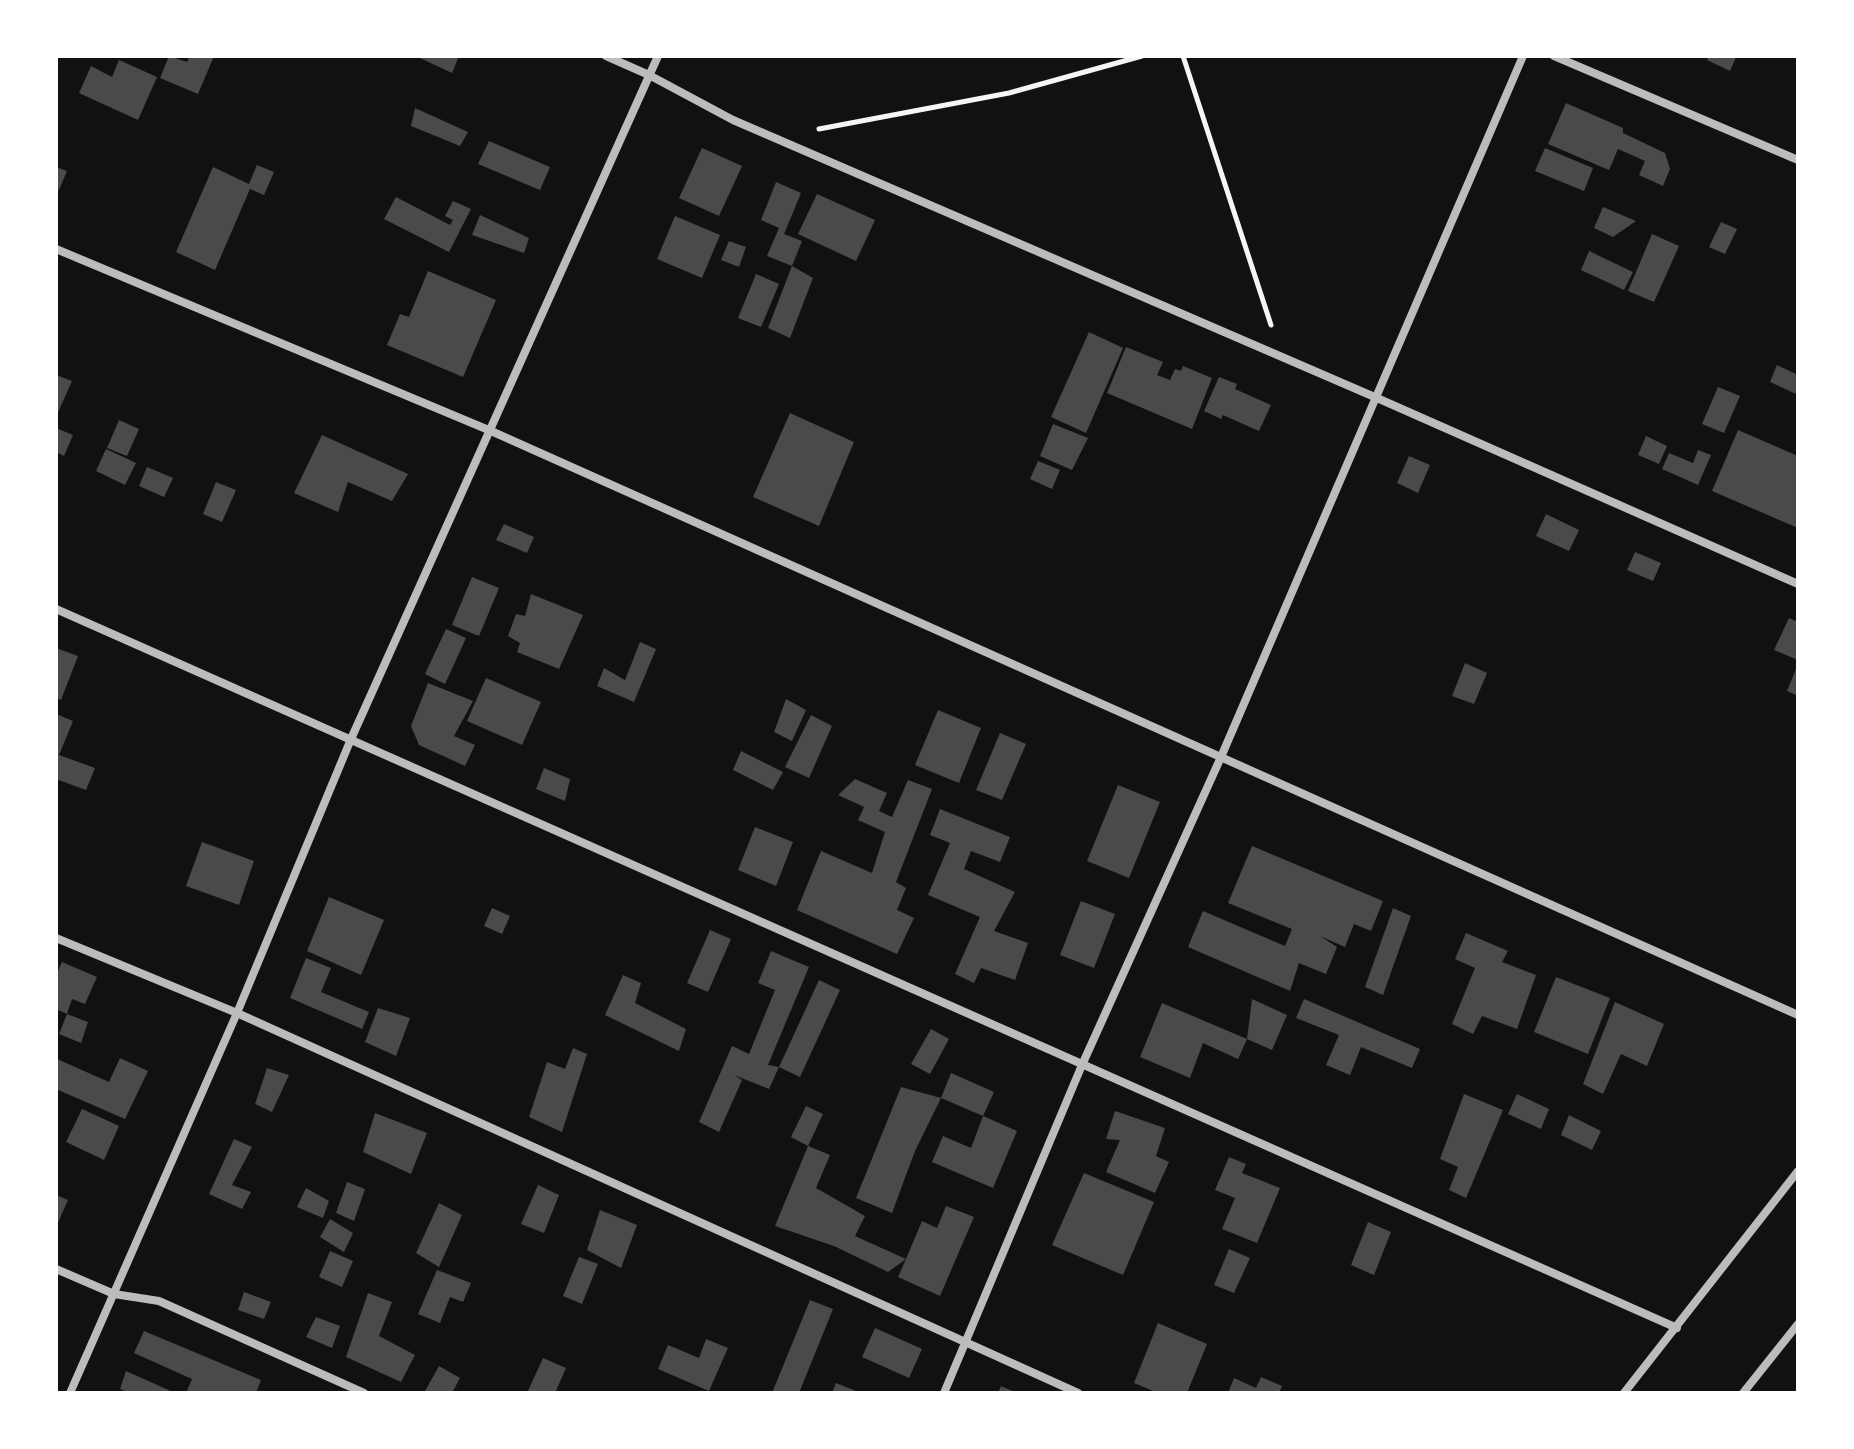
<!DOCTYPE html>
<style>
body{margin:0}
#map{position:relative;width:1854px;height:1449px;overflow:hidden;background:#111;font-family:Mulish,sans-serif}
canvas{display:block}
.frame{position:absolute;inset:0;border:58px solid #fff;pointer-events:none}
</style>
<div id="map">
<canvas width="1854" height="1449"></canvas>
<div class="frame"></div>
</div>
<script>
const ctx = document.querySelector('canvas').getContext('2d');
ctx.lineJoin = 'round';
function fill(path, color) {
  ctx.fillStyle = color;
  ctx.fill(path, 'evenodd');
}
function poly(rows) {
  const path = new Path2D();
  for (const r of rows) {
    path.moveTo(r[0], r[1]);
    for (let i = 2; i < r.length; i += 2) path.lineTo(r[i], r[i + 1]);
  }
  return path;
}
function trace(path, color, width, dash) {
  ctx.strokeStyle = color;
  ctx.lineWidth = width;
  ctx.lineCap = dash ? 'butt' : 'round';
  ctx.setLineDash(dash || []);
  ctx.stroke(path);
}
const building = poly([
 [169,56,187,62,190,56,214,56,198,94,160,78],
 [421,56,459,56,452,73,420,58],
 [1709,56,1733,56,1736,57,1730,71,1707,60],
 [119,60,157,77,138,120,79,93,91,66,112,77],
 [1566,103,1623,128,1623,133,1665,153,1670,169,1663,186,1639,175,1645,161,1618,149,1609,170,1548,144],
 [415,108,468,132,460,146,411,126],
 [489,141,550,167,540,190,478,164],
 [702,148,742,166,719,216,679,198],
 [1545,148,1593,168,1584,191,1535,171],
 [257,165,274,172,264,195,250,189,215,270,176,252,213,167,249,184],
 [56,167,67,171,59,190,56,189],
 [776,182,801,193,784,234,802,241,792,266,813,278,790,338,768,328,792,266,767,256,779,228,761,220],
 [817,194,875,220,856,261,798,234],
 [396,197,450,225,453,220,445,216,453,201,471,209,449,252,384,219],
 [1603,207,1636,221,1613,237,1594,228],
 [480,215,529,238,524,253,472,235],
 [675,216,720,235,702,278,657,259],
 [1721,222,1737,229,1725,254,1709,247],
 [1652,234,1679,246,1654,302,1628,291],
 [729,241,746,247,739,267,721,260],
 [1589,251,1633,272,1624,290,1581,270],
 [428,271,496,300,463,377,387,345,400,314,409,317],
 [756,274,779,284,761,327,738,318],
 [1089,332,1123,348,1086,433,1051,417],
 [1126,347,1163,362,1157,375,1170,380,1175,369,1181,371,1183,366,1212,378,1192,429,1107,393],
 [1777,365,1798,375,1796,394,1770,382],
 [56,375,72,381,56,417],
 [1219,377,1237,384,1235,389,1271,405,1259,431,1223,415,1221,419,1204,411],
 [1718,387,1740,396,1724,433,1702,424],
 [790,413,854,442,819,526,753,497],
 [119,420,139,429,127,456,107,448],
 [1053,424,1088,438,1072,470,1040,456],
 [56,428,73,435,64,456,56,452],
 [1738,430,1798,456,1798,528,1712,491],
 [322,435,408,474,392,501,348,482,338,512,294,493],
 [1646,436,1667,446,1659,464,1638,455],
 [106,449,136,463,125,485,96,471],
 [1698,450,1711,455,1698,485,1662,469,1669,453,1693,463],
 [1409,456,1430,465,1418,493,1397,483],
 [1038,461,1060,470,1052,489,1030,479],
 [147,467,173,478,164,497,139,486],
 [216,482,236,490,222,522,203,514],
 [1546,514,1579,530,1569,551,1536,536],
 [504,524,534,537,527,553,496,540],
 [1635,552,1661,563,1653,581,1627,570],
 [472,577,499,588,479,636,452,625],
 [531,594,583,615,559,669,517,652,520,643,508,636,516,614,525,616],
 [1789,618,1798,622,1798,660,1774,650],
 [446,629,466,638,445,684,425,674],
 [640,642,656,649,634,702,597,686,604,668,625,680],
 [56,648,78,656,61,700,56,698],
 [1465,663,1487,673,1474,704,1452,696],
 [1798,664,1798,696,1787,691],
 [486,678,541,702,522,745,467,721],
 [428,683,473,701,454,736,475,745,465,766,419,745,411,726],
 [786,699,806,710,792,741,774,732],
 [938,710,981,728,959,783,915,765],
 [56,714,73,721,59,755,95,768,86,790,56,779],
 [811,715,832,726,809,778,785,767],
 [1000,733,1026,744,1002,800,976,790],
 [741,751,783,772,773,790,733,770],
 [544,768,570,779,565,801,536,789],
 [855,779,887,793,879,811,892,817,908,780,932,789,896,882,906,888,897,910,914,918,897,954,797,910,821,851,872,873,885,832,858,820,864,807,838,795],
 [1118,785,1160,802,1129,878,1087,861],
 [940,809,1010,837,1000,862,971,851,964,869,1015,892,994,931,1028,943,1015,980,981,968,974,983,955,974,980,917,928,895,950,843,930,835],
 [755,827,793,842,776,886,738,870],
 [202,842,254,861,239,905,186,886],
 [1252,846,1383,901,1371,931,1354,924,1345,947,1320,936,1337,947,1326,974,1299,963,1290,991,1188,947,1203,911,1285,946,1292,929,1228,903],
 [329,897,384,920,361,975,307,951],
 [1081,901,1115,914,1094,968,1060,955],
 [492,908,510,916,502,934,484,926],
 [1393,908,1411,916,1383,995,1365,987],
 [710,930,731,939,708,992,687,983],
 [1466,933,1508,951,1502,962,1536,975,1517,1029,1482,1016,1473,1034,1452,1024,1475,968,1455,959],
 [771,951,809,967,768,1065,779,1067,819,980,840,990,800,1077,779,1067,769,1089,734,1075,742,1080,719,1132,699,1122,732,1046,749,1054,775,990,758,983],
 [306,958,331,968,321,992,369,1012,362,1029,290,998],
 [62,962,97,977,85,1004,72,999,67,1014,56,1009,56,975],
 [623,975,641,983,635,1003,686,1029,679,1051,605,1015],
 [1556,977,1610,998,1588,1054,1534,1032],
 [1252,999,1287,1015,1272,1050,1247,1039,1238,1059,1203,1043,1190,1078,1140,1057,1162,1003,1247,1039],
 [1304,999,1420,1049,1412,1068,1361,1047,1350,1075,1326,1065,1339,1035,1296,1018],
 [1615,1002,1664,1024,1647,1066,1621,1054,1603,1094,1583,1084],
 [378,1008,410,1018,396,1056,365,1042],
 [67,1014,88,1022,81,1043,59,1034],
 [931,1029,949,1039,930,1074,911,1064],
 [573,1048,587,1054,562,1132,529,1117,547,1062,565,1069],
 [120,1058,148,1071,125,1119,56,1089,57,1059,109,1082],
 [267,1068,289,1075,272,1112,255,1104],
 [951,1073,994,1092,983,1116,1017,1131,993,1188,932,1162,943,1136,971,1148,983,1116,941,1098],
 [901,1087,941,1098,915,1151,892,1213,856,1198],
 [1464,1094,1503,1110,1466,1198,1449,1190,1458,1167,1440,1159],
 [1517,1094,1549,1109,1541,1129,1508,1114],
 [806,1106,823,1114,808,1146,791,1137],
 [82,1109,119,1126,104,1160,66,1142],
 [1115,1111,1165,1128,1156,1156,1169,1162,1155,1193,1106,1172,1120,1140,1106,1139],
 [375,1113,427,1133,411,1174,363,1152],
 [1569,1115,1601,1131,1592,1150,1561,1135],
 [234,1139,252,1147,232,1185,251,1192,242,1209,209,1194],
 [808,1146,830,1155,816,1188,865,1216,855,1236,906,1259,922,1221,937,1228,946,1206,974,1217,940,1296,898,1277,906,1259,888,1272,834,1246,775,1226],
 [1229,1157,1246,1164,1242,1173,1280,1188,1257,1243,1222,1229,1235,1198,1215,1190],
 [1084,1173,1154,1202,1123,1275,1052,1245],
 [347,1182,365,1189,354,1221,336,1213],
 [538,1185,559,1195,544,1233,521,1224],
 [306,1188,329,1201,323,1218,297,1207],
 [56,1195,68,1200,56,1227],
 [439,1203,462,1215,439,1267,416,1253],
 [600,1210,637,1225,621,1268,587,1250],
 [330,1219,353,1233,344,1252,320,1237],
 [1368,1222,1391,1232,1374,1275,1351,1265],
 [1229,1249,1250,1258,1234,1293,1214,1285],
 [330,1251,353,1261,342,1287,319,1277],
 [579,1257,598,1264,582,1304,563,1296],
 [437,1270,471,1283,463,1302,450,1297,440,1323,418,1314],
 [244,1292,271,1302,264,1319,238,1310],
 [368,1293,392,1302,379,1336,415,1355,401,1382,346,1357],
 [810,1300,833,1309,799,1393,772,1393],
 [316,1317,340,1326,332,1348,306,1337],
 [1158,1323,1207,1344,1187,1393,1158,1393,1134,1383],
 [875,1328,922,1349,909,1378,862,1357],
 [144,1331,261,1380,256,1393,186,1393,192,1379,134,1353],
 [706,1339,728,1348,709,1391,658,1369,668,1345,699,1358],
 [543,1358,566,1368,555,1393,527,1393],
 [439,1366,460,1378,452,1393,425,1391],
 [126,1371,175,1393,130,1393,120,1389],
 [1261,1377,1282,1386,1279,1393,1228,1393,1234,1378,1256,1388],
 [836,1383,861,1393,832,1393],
 [1001,1386,1017,1393,998,1393]
]);
const path = poly([
 [1183,56,1271,325],
 [819,129,1009,93,1142,56]
]);
const minor = poly([
 [606,56,649,75,733,120,1377,398,1798,584],
 [1554,56,1798,160],
 [56,249,491,431,1798,1015],
 [56,609,1677,1328],
 [56,938,237,1013,1078,1393],
 [56,1269,114,1294,159,1301,364,1393],
 [70,1393,237,1013,351,739,658,56],
 [944,1393,1082,1065,1221,757,1523,56],
 [1624,1393,1798,1171],
 [1743,1393,1798,1324]
]);
fill(building, '#4a4a4a');
trace(path, '#f5f5f5', 5);
trace(minor, '#bcbcbc', 8);
</script>
